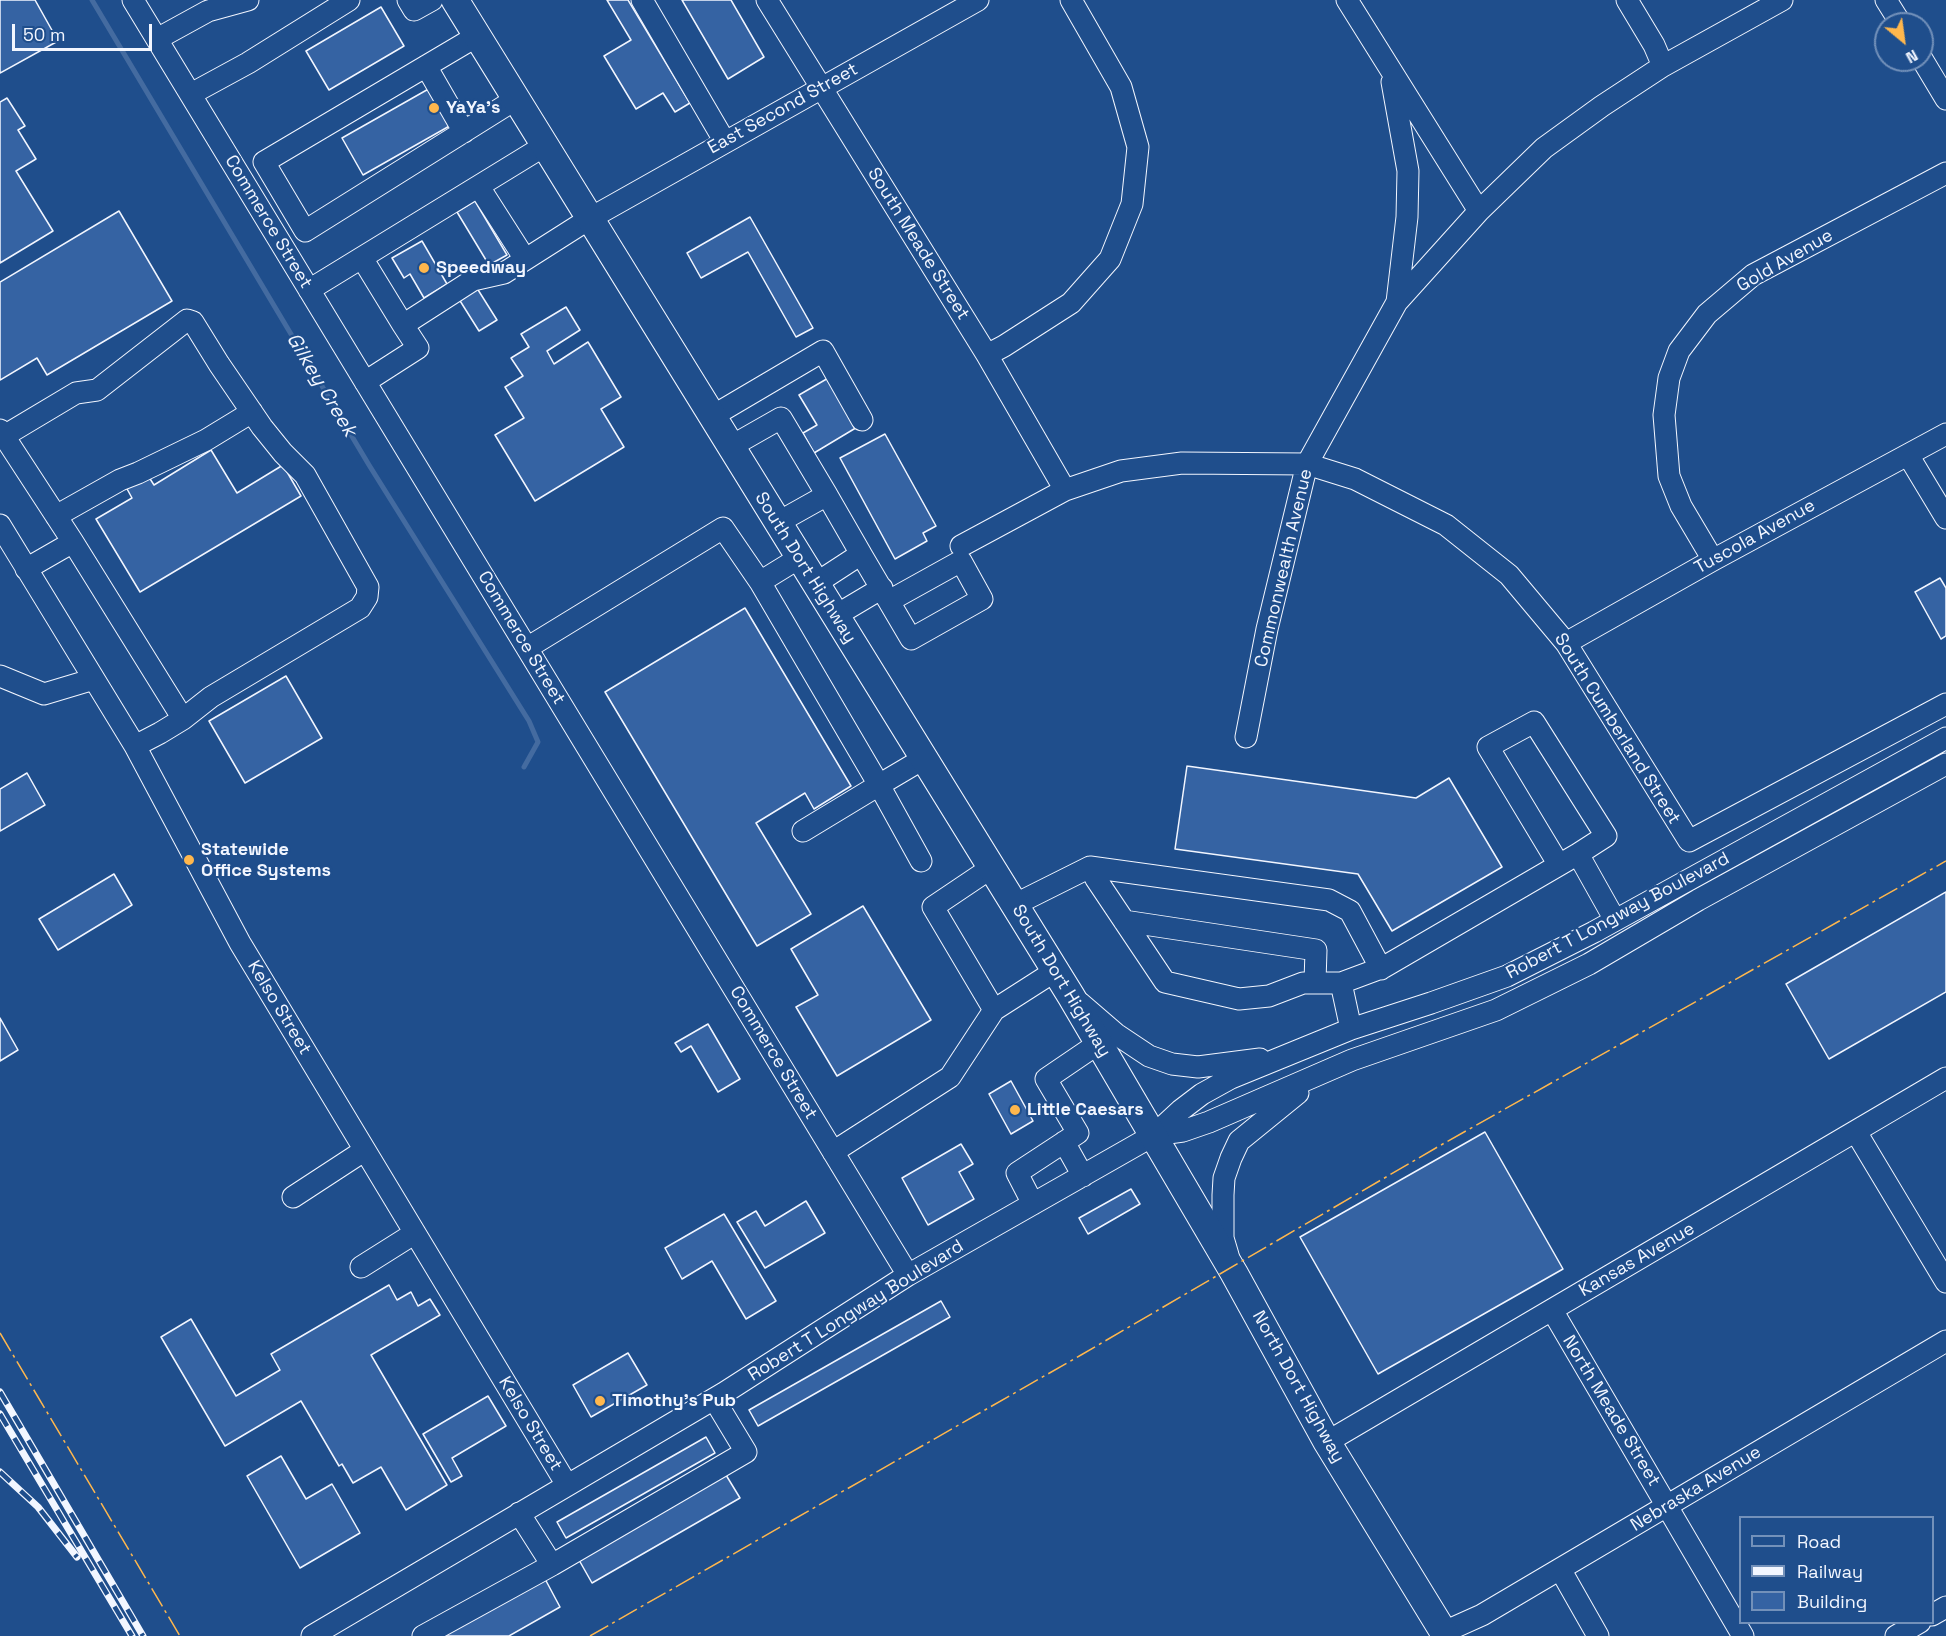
<!DOCTYPE html>
<style>
body{margin:0}
#map{position:relative;width:1946px;height:1636px;overflow:hidden;background:#1f4e8c;font-family:"Space Grotesk",sans-serif}
canvas{display:block}
.legend{position:absolute;left:1739px;top:1516px;width:195px;height:108px;box-sizing:border-box;background:#1f4e8c;border:2px solid #7391ba;margin:0;padding:8px 10px;list-style:none;font-size:18px;color:#f2f6ff}
.legend li{display:flex;align-items:center;gap:12px;height:30px}
.legend b{width:30px;border:2px solid #7391ba}
.north{position:absolute;left:1874px;top:12px;width:60px;height:60px;box-sizing:border-box;background:#1f4e8c;border:2px solid #7391ba;border-radius:50%;rotate:151deg;font-size:16px;font-weight:700;line-height:24px;text-align:center;color:#f2f6ff}
.north::after{content:'';display:block;margin:auto;width:21px;height:27px;background:#ffb74d;clip-path:polygon(50% 0,100% 100%,50% 72%,0 100%)}
.scale{position:absolute;left:12px;top:24px;width:140px;height:27px;box-sizing:border-box;border:3px solid #f2f6ff;border-top:0;padding-left:8px;font-size:18px;line-height:21px;white-space:nowrap;color:#f2f6ff;-webkit-text-stroke:4px #1f4e8c;paint-order:stroke}
</style>
<div id="map">
<canvas width="1946" height="1636"></canvas>
<ul class="legend">
<li><b style="height:8px;background:#1f4e8c"></b>Road</li>
<li><b style="height:8px;background:#f2f6ff"></b>Railway</li>
<li><b style="height:16px;background:#3563a3"></b>Building</li>
</ul>
<div class="north">N</div>
<div class="scale">50 m</div>
</div>
<script>
const ctx = document.querySelector('canvas').getContext('2d');
ctx.lineJoin = 'round';
function poly(rows) {
  const path = new Path2D();
  for (const r of rows) {
    path.moveTo(r[0], r[1]);
    for (let i = 2; i < r.length; i += 2) path.lineTo(r[i], r[i + 1]);
  }
  return path;
}
function trace(path, color, width, dash) {
  ctx.strokeStyle = color;
  ctx.lineWidth = width;
  ctx.lineCap = dash ? 'butt' : 'round';
  ctx.setLineDash(dash || []);
  ctx.stroke(path);
}
function fill(path, color) {
  ctx.fillStyle = color;
  ctx.fill(path, 'evenodd');
}
function label(font, color, halo, rows, align = 'center') {
  ctx.font = font + ' "Space Grotesk",sans-serif';
  ctx.lineWidth = 4.5;
  ctx.setLineDash([]);
  ctx.textBaseline = 'middle';
  ctx.strokeStyle = halo;
  ctx.fillStyle = color;
  for (const [text, x, y, turn = 0] of rows) {
    ctx.save();
    ctx.translate(x, y);
    ctx.rotate((+turn || 0) * Math.PI / 180);
    ctx.textAlign = isNaN(turn) ? turn : align;
    if (halo) ctx.strokeText(text, 0, 0);
    ctx.fillText(text, 0, 0);
    ctx.restore();
  }
}
const stream = poly([
 [92,0,369,465,529,721,538,742,524,767]
]);
const building = poly([
 [0,0,35,0,58,41,0,73,0,0],
 [607,0,628,0,690,103,675,112,663,93,636,109,604,56,631,40,607,0],
 [682,0,731,0,764,57,728,79,682,0],
 [381,7,404,46,329,90,306,51,381,7],
 [432,87,453,124,363,175,342,138,432,87],
 [7,98,25,126,18,130,36,159,16,171,53,231,0,263,0,102,7,98],
 [475,201,507,255,489,265,457,212,475,201],
 [119,211,172,301,47,375,37,358,0,380,0,282,119,211],
 [750,217,813,328,796,337,748,252,701,278,687,253,750,217],
 [422,241,447,284,424,298,410,274,404,278,392,258,422,241],
 [475,285,497,320,479,331,457,296,475,285],
 [566,307,580,330,547,351,554,364,588,342,621,397,601,409,624,447,535,501,495,435,524,418,505,387,523,376,511,358,529,347,521,334,566,307],
 [830,377,859,426,814,453,803,433,817,425,799,395,830,377],
 [885,434,936,526,923,533,927,541,895,559,840,458,885,434],
 [211,450,237,493,283,465,301,496,140,592,96,519,132,498,126,487,147,474,154,485,211,450],
 [1940,578,1946,588,1946,636,1941,639,1915,592,1940,578],
 [745,608,851,786,814,809,805,793,756,823,811,914,757,946,605,692,745,608],
 [286,676,322,738,245,783,209,721,286,676],
 [1187,766,1416,798,1449,778,1502,867,1392,931,1358,874,1175,849,1187,766],
 [27,773,45,805,0,831,0,789,27,773],
 [114,874,132,905,58,950,39,919,114,874],
 [1946,892,1946,992,1829,1059,1786,984,1946,892],
 [863,906,931,1020,837,1076,796,1007,818,995,791,949,863,906],
 [0,1018,18,1050,0,1061,0,1018],
 [708,1024,740,1079,718,1092,691,1046,681,1052,675,1043,708,1024],
 [1011,1081,1033,1121,1011,1134,989,1094,1011,1081],
 [1485,1132,1563,1269,1378,1374,1300,1237,1485,1132],
 [961,1144,973,1164,959,1172,974,1199,928,1225,902,1178,961,1144],
 [1131,1189,1140,1204,1088,1234,1079,1218,1131,1189],
 [806,1201,825,1233,765,1268,737,1222,756,1211,765,1226,806,1201],
 [724,1214,776,1301,746,1319,712,1261,682,1279,665,1248,724,1214],
 [389,1285,397,1300,411,1292,418,1306,430,1299,440,1315,371,1355,447,1485,406,1510,381,1467,353,1483,342,1464,339,1466,301,1401,225,1446,161,1337,191,1319,236,1396,280,1370,271,1354,389,1285],
 [941,1301,950,1317,758,1426,749,1410,941,1301],
 [628,1353,647,1385,591,1417,573,1385,628,1353],
 [488,1396,506,1426,452,1458,462,1476,451,1482,423,1434,488,1396],
 [706,1437,715,1453,566,1538,557,1522,706,1437],
 [281,1456,306,1499,332,1484,360,1533,300,1568,247,1476,281,1456],
 [726,1475,740,1498,592,1583,579,1560,726,1475],
 [544,1577,560,1607,509,1636,439,1636,544,1577]
]);
const minor = poly([
 [133,0,908,1275],
 [408,0,414,10,432,0],
 [642,0,725,142],
 [767,0,987,355,1065,490],
 [1347,0,1479,211],
 [1627,0,1654,45,1663,66],
 [1886,0,1901,24],
 [477,36,264,162,305,231,516,99],
 [157,39,208,11,248,0],
 [1922,59,1946,99],
 [426,66,464,132],
 [1392,82,1408,171,1407,217,1397,302],
 [191,94,248,63,349,0],
 [479,187,525,259],
 [362,258,403,325,473,280,504,273,589,219,978,0],
 [309,290,544,146],
 [987,355,1004,346,1071,303,1110,259,1132,204,1138,147,1121,87,1071,0],
 [365,382,418,348,403,325],
 [711,417,823,351,862,420],
 [0,430,73,542],
 [4,436,76,393,97,390,187,320,193,322,219,364,262,427,283,453,305,475,368,587,367,597,360,608,211,697,183,719],
 [730,447,781,418,827,495],
 [1908,455,1946,518],
 [56,516,120,480,138,473,206,440,252,412],
 [777,523,827,495,861,554,815,584],
 [0,525,135,746,240,943,567,1485],
 [961,546,1065,490,1121,471,1182,463,1307,464,1355,479,1446,525,1509,575,1566,643,1689,841,1946,704],
 [861,554,911,639,982,599,961,561,889,601],
 [1713,560,1681,506,1669,476,1664,415,1669,378,1679,351,1707,314,1753,275,1946,173],
 [26,569,73,542,183,719,160,733,135,746],
 [760,582,879,785,923,759],
 [835,616,882,588],
 [1566,643,1713,560,1946,434],
 [527,648,723,528,760,582,799,558],
 [0,676,44,694,94,679],
 [1246,737,1267,629,1307,464,1397,302,1479,211,1544,148,1602,106,1663,66,1782,0],
 [803,831,879,785,921,861],
 [1559,865,1488,747,1534,722,1606,836,1578,854],
 [1090,867,1329,900,1350,911,1381,969],
 [991,868,933,907,994,1010,1055,971],
 [1014,905,1090,867,1096,879,1165,982,1239,999,1269,996,1303,983,1341,983,1384,967,1578,854,1615,920],
 [1124,921,1316,950,1315,982],
 [1341,983,1351,1029],
 [1080,1003,1116,1034,1149,1056,1172,1064,1198,1067,1260,1059],
 [1856,1132,1946,1282],
 [1154,1135,1183,1131,1209,1122,1352,1060,1496,1010,1589,964,1698,900,1946,764],
 [1064,1142,1083,1176],
 [833,1152,950,1077,994,1010],
 [293,1197,365,1150],
 [1033,1204,1017,1173,1078,1133,1046,1079,1099,1043],
 [1228,1255,1223,1238,1223,1195,1224,1178,1231,1158,1239,1141,1298,1093],
 [361,1267,415,1233],
 [1552,1310,1743,1636],
 [1327,1442,1946,1078],
 [519,1513,552,1565],
 [1560,1569,1598,1636],
 [1932,1615,1946,1607],
 [1444,1632,1482,1615,1946,1341],
 [312,1636,724,1393,908,1275,1154,1135,1181,1110,1202,1094,1231,1078,1351,1029,1431,1003,1507,976,1594,932,1946,738],
 [423,1636,552,1565,746,1452,714,1399],
 [1896,1636,1920,1622]
]);
const major = poly([
 [455,0,1071,996,1234,1273,1327,1442,1446,1636]
]);
const rail = poly([
 [0,1392,143,1636],
 [0,1414,132,1636],
 [0,1472,38,1507,77,1557]
]);
const power = poly([
 [0,1333,180,1636],
 [590,1636,1081,1355,1441,1145,1946,861]
]);
const markers = [
 [434,108,6,"#ffb74d"],
 [424,268,6,"#ffb74d"],
 [189,860,6,"#ffb74d"],
 [1015,1110,6,"#ffb74d"],
 [600,1401,6,"#ffb74d"]
];
const poiNames = [
 ["YaYa's",446,108],
 ["Speedway",436,268],
 ["Statewide",201,850],
 ["Office Systems",201,871],
 ["Little Caesars",1027,1110],
 ["Timothy's Pub",612,1401]
];
const streetNames = [
 ["East Second Street",783,109,-29],
 ["Commerce Street",268,222,59],
 ["South Meade Street",918,244,58],
 ["Gold Avenue",1785,261,-30],
 ["Tuscola Avenue",1755,537,-29],
 ["South Dort Highway",805,568,58],
 ["Commonwealth Avenue",1284,568,-77],
 ["Commerce Street",521,638,59],
 ["South Cumberland Street",1617,729,58],
 ["Robert T Longway Boulevard",1618,916,-28],
 ["South Dort Highway",1061,981,59],
 ["Kelso Street",279,1008,59],
 ["Commerce Street",773,1053,59],
 ["Kansas Avenue",1637,1260,-30],
 ["Robert T Longway Boulevard",856,1311,-32],
 ["North Dort Highway",1298,1387,61],
 ["North Meade Street",1611,1411,59],
 ["Kelso Street",530,1424,59],
 ["Nebraska Avenue",1696,1489,-31]
];
const waterNames = [
 ["Gilkey Creek",321,385,59]
];
trace(stream, '#446ba0', 5);
fill(building, '#3563a3');
trace(building, '#f2f6ff', 1.5);
trace(minor, '#f2f6ff', 23);
trace(major, '#f2f6ff', 29);
trace(minor, '#1f4e8c', 21);
trace(major, '#1f4e8c', 27);
trace(rail, '#f2f6ff', 7);
trace(rail, '#1f4e8c', 4.5, [14]);
trace(power, '#ffb74d', 1.5, [21, 4.5, 3, 4.5]);
for (const [x, y, r, color] of markers) {
  const dot = new Path2D();
  dot.arc(x, y, r, 0, 2 * Math.PI);
  ctx.fillStyle = color;
  ctx.fill(dot);
  trace(dot, '#1f4e8c', 2);
}
label('bold 18px', '#f2f6ff', '#1f4e8c', poiNames, 'left');
label('18px', '#f2f6ff', '#1f4e8c', streetNames);
label('italic 20px', '#f2f6ff', '#1f4e8c', waterNames);
</script>
